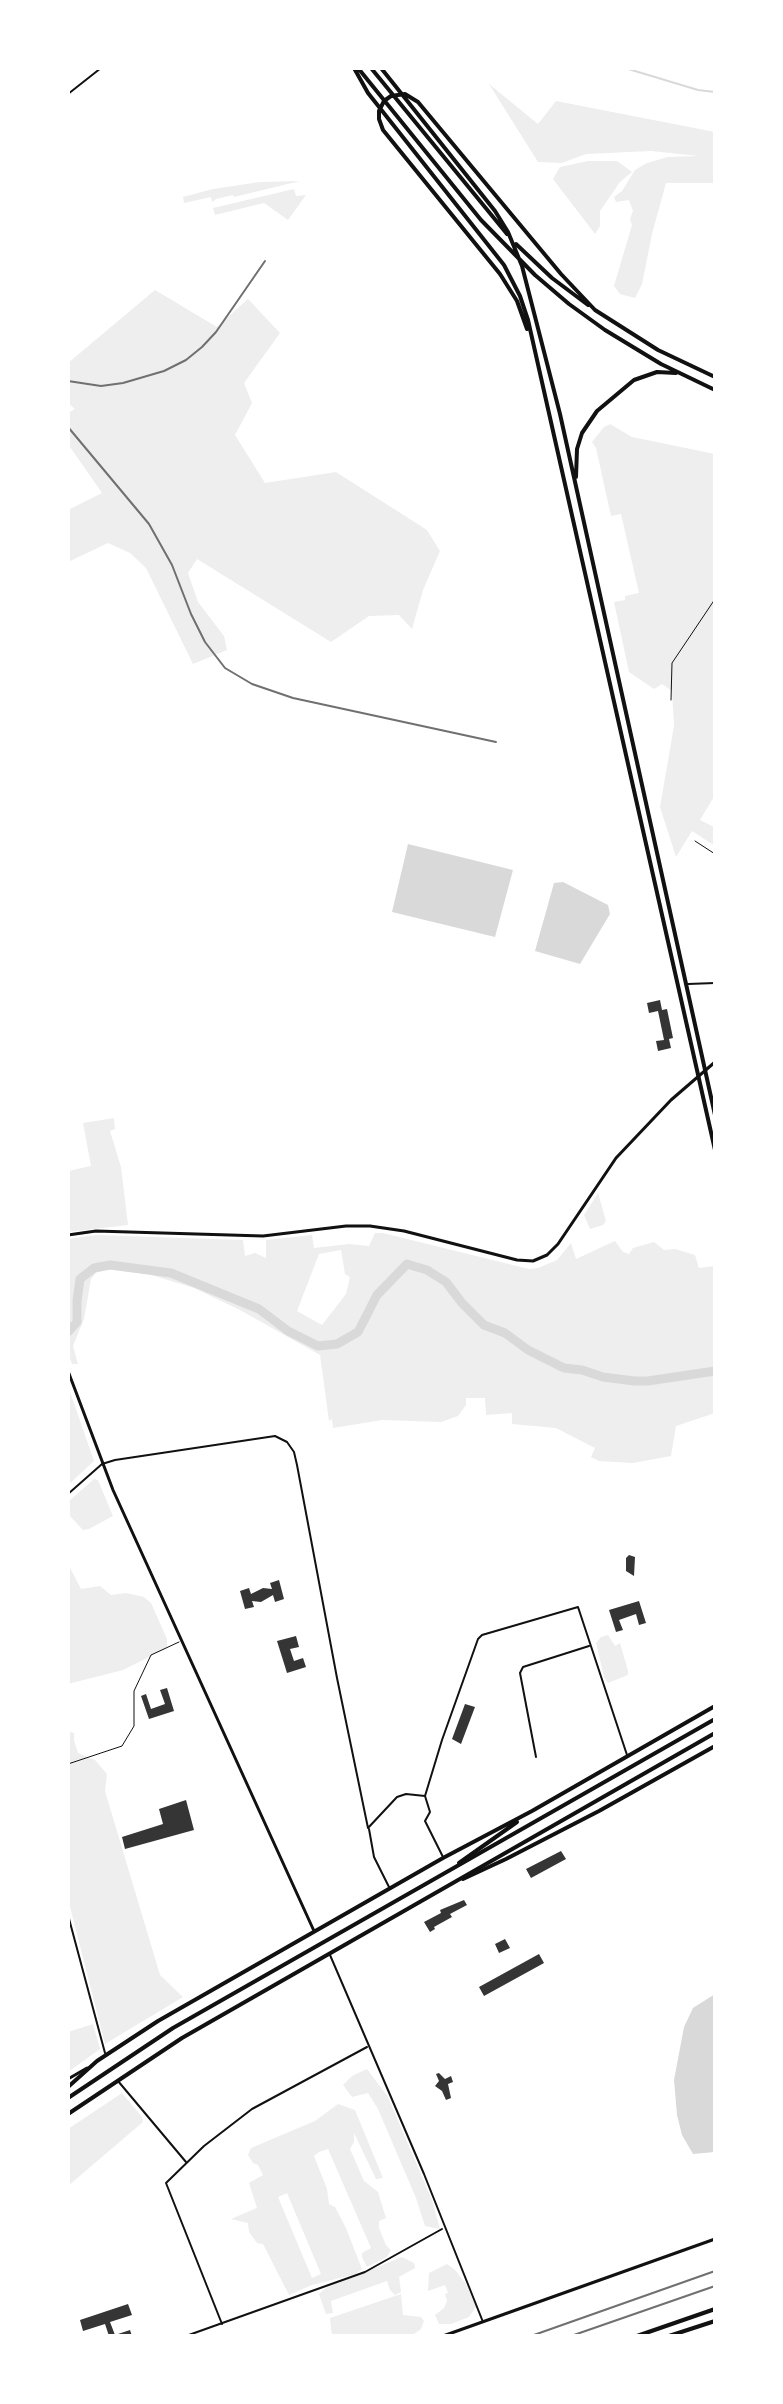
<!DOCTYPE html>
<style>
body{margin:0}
#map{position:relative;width:783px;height:2404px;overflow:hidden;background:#fff;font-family:"Golos Text",sans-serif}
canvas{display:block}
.frame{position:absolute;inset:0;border:70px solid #fff;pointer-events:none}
</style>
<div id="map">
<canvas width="783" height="2404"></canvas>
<div class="frame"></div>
</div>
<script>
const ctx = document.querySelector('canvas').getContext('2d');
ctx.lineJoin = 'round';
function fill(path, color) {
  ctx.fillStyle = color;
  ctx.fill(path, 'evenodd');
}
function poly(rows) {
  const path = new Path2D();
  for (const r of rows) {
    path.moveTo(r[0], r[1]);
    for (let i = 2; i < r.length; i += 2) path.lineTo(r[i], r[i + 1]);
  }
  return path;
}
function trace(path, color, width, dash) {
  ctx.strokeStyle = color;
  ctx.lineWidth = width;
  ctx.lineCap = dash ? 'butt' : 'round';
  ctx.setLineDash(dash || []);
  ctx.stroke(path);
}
const green = poly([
 [489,84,538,124,556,101,715,132,715,183,666,183,652,234,642,284,635,298,620,294,614,286,632,225,630,219,633,211,629,200,616,202,614,197,622,191,635,170,647,163,668,157,698,156,651,151,586,154,562,163,538,162],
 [588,161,617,161,632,172,620,182,600,211,600,226,595,234,553,179,560,167],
 [300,181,234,197,233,195,216,199,212,202,211,197,184,203,183,197,213,189,260,182],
 [294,189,296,196,306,195,288,220,264,203,215,215,213,208],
 [155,290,217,327,248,299,280,333,244,383,252,403,235,435,265,483,336,472,427,530,440,551,423,590,412,629,399,615,369,616,331,642,197,559,188,573,198,602,224,636,227,650,193,664,146,568,130,553,108,543,68,562,68,510,102,493,68,444,68,413,75,409,68,403,68,363],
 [610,424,632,437,715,454,715,795,700,820,714,827,715,846,692,831,676,857,660,807,674,726,672,691,662,684,654,689,629,672,614,602,625,600,625,596,639,593,621,514,611,516,596,448,592,442,604,427],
 [114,1118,115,1129,110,1131,121,1167,128,1225,68,1232,68,1171,91,1166,83,1123],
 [598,1193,606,1221,603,1225,590,1229,584,1215],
 [375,1233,383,1233,529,1269,538,1268,557,1260,571,1243,576,1259,615,1241,623,1252,629,1254,633,1248,654,1242,664,1250,675,1249,695,1255,699,1268,715,1266,715,1413,676,1426,671,1456,633,1463,599,1461,591,1457,595,1448,556,1428,512,1424,512,1413,486,1415,485,1398,466,1398,466,1405,458,1416,441,1422,382,1420,333,1428,332,1419,329,1421,320,1355,240,1310,194,1288,148,1274,111,1269,97,1272,91,1279,84,1319,73,1346,78,1364,72,1364,68,1352,68,1239,96,1235,243,1240,245,1256,255,1253,266,1258,266,1240,312,1235,314,1248,349,1244,369,1246],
 [341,1250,345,1274,350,1277,346,1294,322,1325,297,1311,319,1254],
 [68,1386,94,1461,68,1485],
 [94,1479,98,1480,113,1516,89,1529,83,1530,68,1514,68,1502],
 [68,1564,81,1589,100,1586,111,1595,126,1593,144,1597,151,1603,167,1639,167,1648,123,1670,68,1684],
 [608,1635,615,1646,620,1643,628,1671,628,1675,608,1683,604,1677,596,1643,601,1637],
 [68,1731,74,1733,74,1740,78,1753,95,1760,107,1774,105,1791,160,1975,183,1997,105,2044,68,1899],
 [93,2024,100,2049,68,2072,68,2032],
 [367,2069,388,2097,432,2200,440,2229,425,2226,416,2198,378,2109,368,2093,352,2097,343,2085,352,2076],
 [122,2093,142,2117,143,2122,68,2186,68,2129],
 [338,2104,355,2110,383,2178,376,2179,354,2133,354,2142,350,2149,364,2181,378,2192,386,2218,379,2221,379,2228,386,2245,391,2250,387,2257,367,2267,362,2257,362,2253,371,2248,328,2149,319,2152,314,2156,327,2189,329,2204,335,2207,346,2228,362,2269,356,2274,312,2285,289,2295,263,2244,257,2243,249,2232,248,2223,231,2219,257,2208,249,2183,263,2175,258,2165,253,2163,248,2155,251,2148,315,2121],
 [287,2193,321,2274,312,2278,278,2197],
 [402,2257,414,2263,415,2268,399,2277,401,2292,395,2295,390,2290,387,2281,331,2301,333,2313,326,2314,319,2294,326,2288],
 [447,2264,455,2270,466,2284,476,2307,469,2317,451,2324,439,2324,435,2315,444,2308,447,2301,445,2294,448,2293,445,2285,428,2291,429,2273],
 [401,2294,403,2315,421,2317,424,2321,421,2329,411,2336,332,2336,330,2318]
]);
const water = poly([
 [408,844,513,870,495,937,392,912],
 [563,882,608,905,610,914,580,964,535,951,554,883],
 [715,1994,715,2152,693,2154,682,2135,677,2115,674,2080,684,2027,693,2008]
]);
const stream = poly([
 [625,68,698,90,715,92]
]);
const river = poly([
 [68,1332,77,1322,77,1301,80,1279,94,1268,110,1265,171,1273,259,1309,288,1331,318,1346,337,1344,358,1332,377,1295,407,1264,427,1270,446,1282,462,1303,484,1325,505,1333,528,1350,564,1368,582,1370,603,1377,634,1381,648,1381,715,1371]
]);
const building = poly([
 [660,1000,662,1010,667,1009,673,1038,669,1039,671,1048,658,1051,656,1041,664,1040,658,1011,649,1013,647,1003],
 [629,1555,635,1557,634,1576,626,1571,626,1558],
 [279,1580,284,1599,275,1602,273,1595,261,1602,252,1601,254,1607,245,1609,240,1591,249,1588,251,1594,263,1588,272,1589,270,1583],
 [639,1601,646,1623,639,1625,636,1614,619,1620,623,1630,616,1632,609,1610],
 [296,1636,299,1647,290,1649,294,1661,303,1658,306,1667,287,1673,277,1641],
 [167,1688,174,1711,149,1719,141,1696,146,1694,151,1709,165,1704,160,1690],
 [465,1704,475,1707,461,1744,452,1739],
 [186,1800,194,1830,125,1849,122,1837,163,1824,159,1809],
 [561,1851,566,1859,531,1878,526,1869],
 [464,1900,467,1905,450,1914,452,1917,434,1927,435,1929,430,1932,424,1922,441,1913,440,1910],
 [505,1939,510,1948,499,1953,495,1944],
 [539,1954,544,1963,484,1996,479,1987],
 [439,2073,445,2079,451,2076,453,2082,448,2084,451,2098,446,2100,442,2091,435,2086,439,2081,436,2074],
 [128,2304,132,2315,110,2322,115,2335,130,2330,132,2336,109,2336,105,2324,83,2331,80,2320]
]);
const path = poly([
 [671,700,672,663,715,599]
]);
const service = poly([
 [695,841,715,854],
 [68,1764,122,1746,134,1726,134,1691,151,1655,179,1642]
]);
const minor = poly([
 [68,94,101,68],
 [688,984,715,983],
 [68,1494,102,1464,115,1460,275,1436,287,1442,294,1452,297,1465,337,1678,368,1828,397,1797,406,1794,425,1796],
 [536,1757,520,1673,523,1667,589,1646],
 [369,1829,374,1857,389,1887],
 [443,1857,425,1821,430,1812,425,1796,442,1740,478,1639,482,1635,578,1607,627,1755],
 [68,1915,105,2053],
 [330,1955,424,2174,483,2322],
 [118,2081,186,2162],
 [222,2324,166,2183,204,2146,252,2109,367,2047],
 [186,2336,365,2272,442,2229]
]);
const tertiary = poly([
 [68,1235,96,1231,263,1236,346,1226,370,1226,404,1231,517,1260,533,1261,547,1255,558,1244,616,1158,671,1100,715,1062],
 [68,1371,113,1490,314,1931],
 [68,2079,87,2068],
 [443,2336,715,2239]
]);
const secondary = poly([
 [354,68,368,93,504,265,520,296,528,320,715,1150],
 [358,68,481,220,535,275,569,304,605,330,661,364,715,390],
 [371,68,507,234],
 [381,68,495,211,508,232,522,266,560,414,715,1115],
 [516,244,552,278,588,305],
 [595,310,658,350,715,377],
 [527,329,517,301,500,274,383,130,379,119,379,111,384,101,391,96,405,94,418,102,561,274,595,310],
 [576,477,577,449,582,433,597,411,634,380,657,372,676,373],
 [459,1863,517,1822],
 [463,1879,506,1859,599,1811,715,1746],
 [68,2087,97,2061,158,2021,443,1858,532,1811,715,1706]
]);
const primary = poly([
 [68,2098,173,2028,715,1719],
 [68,2114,182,2038,715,1733],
 [637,2336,715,2309],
 [669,2336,715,2321]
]);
const rail = poly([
 [68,381,101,386,123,383,164,371,186,360,202,347,216,332,265,261],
 [68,427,149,524,172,565,191,614,205,642,225,668,252,684,293,698,496,742],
 [531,2336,715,2271],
 [571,2336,715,2286]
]);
fill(green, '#eee');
fill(water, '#d9d9d9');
trace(stream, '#d9d9d9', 2);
trace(river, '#d9d9d9', 9);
fill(building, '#353535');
trace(path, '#111', 1);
trace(service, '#111', 1);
trace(minor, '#111', 2);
trace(tertiary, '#111', 3);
trace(secondary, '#111', 4);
trace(primary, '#111', 4);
trace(rail, '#707070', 2);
</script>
